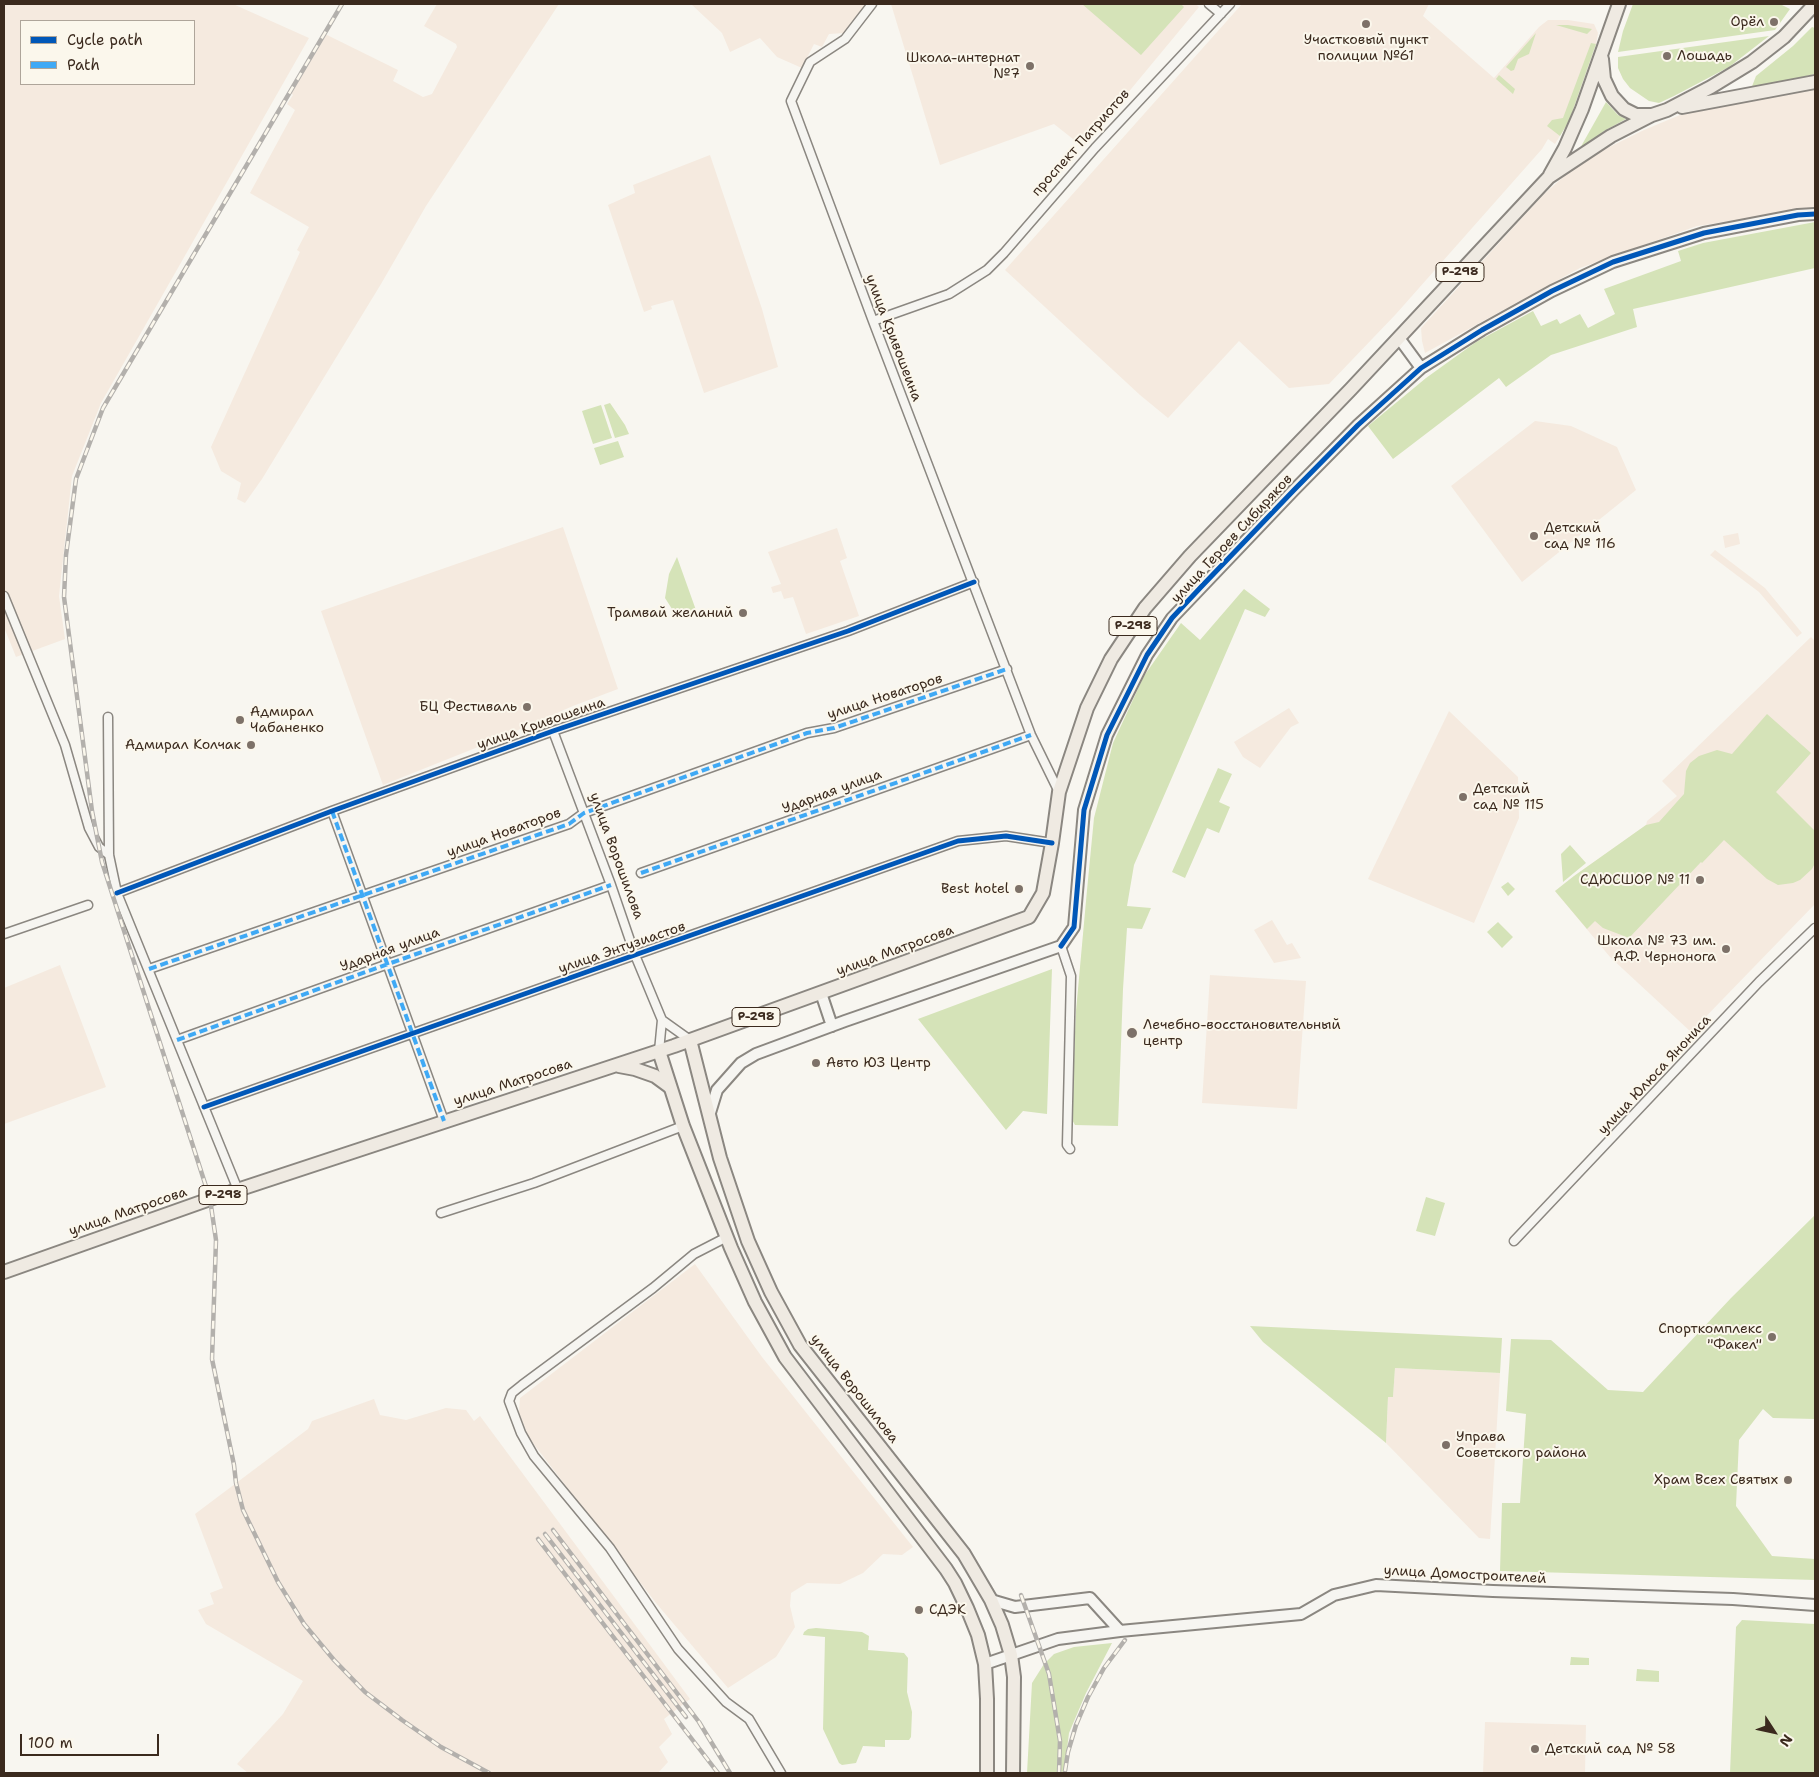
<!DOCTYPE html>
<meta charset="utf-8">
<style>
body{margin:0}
#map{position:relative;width:1819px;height:1777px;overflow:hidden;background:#f8f6f0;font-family:"Shantell Sans",sans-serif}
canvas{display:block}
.frame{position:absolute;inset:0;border:5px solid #3b2a1e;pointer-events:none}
.legend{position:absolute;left:20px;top:20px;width:175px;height:65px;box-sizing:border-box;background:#fbf7ec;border:1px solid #aea59a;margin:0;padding:6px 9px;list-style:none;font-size:15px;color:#3b2a1e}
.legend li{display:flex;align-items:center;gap:10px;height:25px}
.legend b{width:25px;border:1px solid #aea59a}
.north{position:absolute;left:1749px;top:1707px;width:50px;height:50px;-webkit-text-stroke:4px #fbf7ec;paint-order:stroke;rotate:125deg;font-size:14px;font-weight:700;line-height:20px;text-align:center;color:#3b2a1e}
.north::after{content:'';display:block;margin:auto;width:18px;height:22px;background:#3b2a1e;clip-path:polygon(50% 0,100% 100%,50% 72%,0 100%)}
.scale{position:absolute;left:20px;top:1734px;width:139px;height:22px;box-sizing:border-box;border:2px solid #3b2a1e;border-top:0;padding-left:6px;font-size:15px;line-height:18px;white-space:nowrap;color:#3b2a1e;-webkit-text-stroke:4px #fbf7ec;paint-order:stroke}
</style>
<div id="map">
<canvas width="1819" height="1777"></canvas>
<div class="frame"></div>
<ul class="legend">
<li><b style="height:6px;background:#0057b8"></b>Cycle path</li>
<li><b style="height:6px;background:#3fa9f5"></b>Path</li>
</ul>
<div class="north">N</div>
<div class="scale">100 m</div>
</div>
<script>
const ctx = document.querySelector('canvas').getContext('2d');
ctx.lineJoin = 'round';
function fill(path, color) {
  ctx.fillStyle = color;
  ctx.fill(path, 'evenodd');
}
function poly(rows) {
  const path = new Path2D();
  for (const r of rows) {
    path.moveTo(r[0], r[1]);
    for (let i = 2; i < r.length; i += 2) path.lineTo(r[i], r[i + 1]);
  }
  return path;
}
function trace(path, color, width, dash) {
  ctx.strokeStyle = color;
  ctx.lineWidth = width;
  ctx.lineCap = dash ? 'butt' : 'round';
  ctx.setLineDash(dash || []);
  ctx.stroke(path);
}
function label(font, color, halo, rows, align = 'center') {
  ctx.font = font + ' "Shantell Sans",sans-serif';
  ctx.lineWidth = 4;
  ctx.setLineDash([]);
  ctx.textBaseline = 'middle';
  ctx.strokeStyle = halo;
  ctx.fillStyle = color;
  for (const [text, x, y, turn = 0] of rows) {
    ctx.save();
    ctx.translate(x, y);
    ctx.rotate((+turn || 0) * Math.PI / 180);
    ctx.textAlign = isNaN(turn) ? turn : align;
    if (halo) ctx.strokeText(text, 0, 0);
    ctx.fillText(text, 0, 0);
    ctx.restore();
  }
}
const built = poly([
 [4,4,233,4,309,38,101,403,72,476,59,596,65,639,16,657,4,627],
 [21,21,194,21,194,84,21,84],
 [437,4,559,4,426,206,381,284,262,479,245,503,237,499,241,483,221,471,211,447,300,252,297,250,309,227,250,193,295,110,287,104,293,95,291,93,325,34,398,70,393,81,423,97,432,94,457,47,456,44,424,26],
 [691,4,866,4,845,33,829,34,822,47,814,44,802,68,777,57,760,38,730,52,722,33],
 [891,4,1196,4,1199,7,1083,147,1054,124,940,165],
 [1242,4,1429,4,1423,16,1494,78,1539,27,1548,20,1568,20,1594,24,1598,33,1596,44,1569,121,1555,144,1548,139,1542,149,1396,314,1329,384,1289,388,1239,341,1168,418,1140,395,1005,270],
 [1815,87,1815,209,1697,226,1580,268,1425,353,1422,341,1421,328,1544,194,1583,160,1644,130,1680,115],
 [710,155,762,309,778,367,704,393,673,300,651,306,652,309,644,312,608,205,635,193,633,185],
 [1535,421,1571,426,1617,447,1636,490,1522,582,1451,486],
 [563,527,618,689,573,706,493,741,383,785,321,611],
 [837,528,847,558,840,561,859,616,806,634,793,597,784,599,781,591,773,593,771,587,781,584,768,552],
 [1738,533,1740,544,1725,548,1723,536],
 [1715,550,1765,588,1802,633,1797,637,1759,592,1710,555],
 [1811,637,1815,641,1815,904,1691,1032,1610,957,1555,891,1574,876,1646,825,1647,821,1677,796,1662,781],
 [1289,708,1299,723,1291,727,1260,768,1243,757,1234,742],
 [1449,711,1518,777,1519,818,1474,923,1368,879],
 [1272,920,1287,945,1292,943,1301,958,1274,963,1254,930],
 [60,965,106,1087,4,1124,4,988],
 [1210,975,1306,981,1297,1109,1202,1103],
 [695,1264,762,1357,913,1547,902,1555,883,1554,863,1573,840,1584,807,1583,791,1593,790,1606,795,1627,776,1657,728,1688,656,1603,529,1438,519,1412,520,1398],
 [1395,1368,1500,1373,1490,1539,1479,1538,1386,1443,1388,1397,1393,1397],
 [374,1399,380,1415,406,1420,446,1408,466,1410,474,1421,480,1416,690,1699,664,1719,672,1734,659,1747,668,1762,658,1773,248,1773,237,1764,283,1714,303,1681,206,1624,198,1610,214,1604,210,1593,223,1588,195,1514,308,1429,312,1421],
 [1485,1722,1586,1725,1585,1773,1483,1773]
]);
const green = poly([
 [1082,4,1181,4,1184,7,1141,55],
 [1633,4,1780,4,1790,9,1775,30,1618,52,1623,31],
 [1556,25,1568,25,1592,29,1587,34],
 [1812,27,1815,28,1815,74,1751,89,1756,76,1793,46],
 [1536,33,1529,54,1518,59,1514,70,1511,71,1506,67],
 [1769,36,1729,67,1674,96,1659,103,1649,101,1630,88,1623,79,1618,68,1618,57],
 [1591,43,1596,44,1569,121,1560,136,1547,126,1552,120,1563,118],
 [1499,75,1515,89,1513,94,1496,79],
 [1606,102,1618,115,1626,119,1604,131,1579,150],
 [1815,222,1815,268,1633,309,1637,327,1551,355,1506,387,1499,378,1393,459,1368,426,1426,378,1476,342,1533,311,1541,326,1557,319,1560,324,1580,314,1588,328,1615,314,1604,289,1681,261,1678,251,1703,243],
 [610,403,625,425,629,434,615,438,604,405],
 [601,405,612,438,593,444,582,411],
 [618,441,624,457,600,465,594,448],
 [677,557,697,613,672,609,665,598,669,574],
 [1244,589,1270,609,1265,617,1245,609,1134,865,1127,906,1151,908,1142,929,1127,928,1123,989,1118,1126,1075,1125,1071,1118,1076,1011,1087,890,1094,818,1113,743,1144,676,1181,623,1200,640],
 [1767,714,1811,753,1776,792,1815,831,1815,863,1812,869,1800,880,1793,883,1778,885,1767,879,1724,840,1702,863,1701,862,1629,938,1603,928,1595,921,1587,929,1555,891,1574,876,1646,825,1659,822,1684,794,1686,771,1690,763,1699,756,1717,750,1732,754],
 [1218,768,1232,774,1219,802,1230,807,1219,833,1207,828,1185,878,1172,872],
 [1570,845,1586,863,1563,882,1561,854],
 [1508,882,1515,889,1508,896,1501,887],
 [1498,922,1513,937,1502,948,1487,932],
 [1052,969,1047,1114,1023,1111,1006,1130,918,1019],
 [1426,1197,1445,1203,1435,1236,1416,1231],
 [1815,1215,1815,1419,1773,1418,1763,1409,1739,1440,1736,1506,1772,1556,1815,1559,1815,1580,1500,1571,1502,1503,1520,1503,1526,1414,1506,1411,1511,1339,1551,1340,1608,1390,1643,1392,1731,1298],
 [1250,1326,1502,1338,1500,1373,1395,1368,1393,1397,1388,1397,1386,1443,1263,1342],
 [1742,1620,1815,1624,1815,1773,1730,1773,1736,1627],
 [816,1628,862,1632,869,1636,868,1650,904,1653,908,1658,907,1692,912,1712,911,1737,909,1740,885,1740,885,1747,863,1746,856,1763,842,1765,839,1763,823,1729,825,1637,803,1635,804,1632,808,1629],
 [1112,1643,1086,1693,1069,1733,1064,1773,1027,1773,1032,1683,1044,1664,1054,1654,1074,1647],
 [1571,1657,1589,1658,1589,1665,1570,1665],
 [1637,1669,1659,1671,1659,1682,1636,1681]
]);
const minor = poly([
 [872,4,845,39,810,62,791,101,873,321,1031,735,1059,792],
 [1209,4,1221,14],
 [873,321,949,294,987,270,1004,253,1095,148,1230,4],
 [4,596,65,745,89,828,99,847,109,855],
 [108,717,109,855,117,893,238,1190],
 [553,731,611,885,635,955,662,1020,659,1051],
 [332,811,444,1121],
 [641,873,1031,735],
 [117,893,332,811,553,731,848,631,974,582],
 [4,934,88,905],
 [1061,946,1071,976,1067,1145,1070,1149],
 [149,969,569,824,584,813,807,733,834,728,1007,669],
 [662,1020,690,1040],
 [177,1040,388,964,611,885],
 [204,1107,958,841,1006,836,1052,843],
 [441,1213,534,1183,683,1126],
 [727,1237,694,1254,653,1288,522,1385,512,1393,509,1401,521,1433,534,1456,610,1548,678,1649,726,1702,749,1719,781,1773],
 [1514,1241,1759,982,1815,928]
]);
const tertiary = poly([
 [1399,338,1421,368],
 [821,993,832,1026],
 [709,1116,717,1090,741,1063,756,1054,845,1021,1061,946,1074,927,1084,810,1107,735,1147,655,1172,618,1294,490,1358,425,1421,368,1482,330,1552,291,1613,262,1704,233,1798,215,1815,214],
 [991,1600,1015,1607,1090,1598,1120,1631],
 [985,1664,1058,1639,1120,1631,1301,1614,1334,1595,1376,1585,1493,1591,1733,1599,1815,1605]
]);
const primary = poly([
 [690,1040,720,1158,748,1241,771,1292,800,1345,964,1554,991,1600,1002,1625,1011,1655,1014,1677,1013,1773],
 [659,1051,683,1126,731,1248,755,1302,785,1357,946,1569,955,1583,967,1608,978,1635,985,1664,987,1699,987,1773]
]);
const trunk = poly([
 [1602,59,1604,79,1612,96,1624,109,1636,115,1650,115],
 [1682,107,1815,82],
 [1550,175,1565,148,1582,109,1619,4],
 [619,1066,635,1069,655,1076,670,1087],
 [4,1272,210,1199,674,1046,1029,917,1043,893,1052,843,1059,792,1087,708,1111,659,1145,608,1190,556,1351,389,1549,177,1611,136,1652,115,1667,110,1711,87,1752,62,1784,37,1815,4]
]);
const rail = poly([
 [342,4,103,408,76,479,66,555,64,597,92,811,102,862,210,1199,216,1240,212,1359,234,1465,236,1483,243,1510,278,1582,304,1624,334,1660,365,1692,402,1720,441,1747,489,1773],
 [553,1530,699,1722,730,1773],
 [545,1534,686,1717],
 [538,1539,718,1773],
 [1021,1595,1049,1674,1060,1741,1059,1773],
 [1065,1771,1068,1752,1076,1725,1088,1697,1104,1668,1125,1640]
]);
const quiet = poly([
 [332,811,444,1121],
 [641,873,1031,735],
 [149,969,569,824,584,813,807,733,834,728,1007,669],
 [177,1040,388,964,611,885]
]);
const cycleway = poly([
 [117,893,332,811,553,731,848,631,974,582],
 [1061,946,1074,927,1084,810,1107,735,1147,655,1172,618,1201,587,1294,490,1358,425,1421,368,1482,330,1552,291,1613,262,1704,233,1798,215,1815,214],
 [204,1107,958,841,1006,836,1052,843]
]);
const markers = [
 [1774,22,5,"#7d7168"],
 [1366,24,5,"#7d7168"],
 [1667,56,5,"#7d7168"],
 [1030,66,5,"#7d7168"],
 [1534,536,5,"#7d7168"],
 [743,613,5,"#7d7168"],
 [527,707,5,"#7d7168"],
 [240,720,5,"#7d7168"],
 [251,745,5,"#7d7168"],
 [1463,797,5,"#7d7168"],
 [1700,880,5,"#7d7168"],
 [1019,889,5,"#7d7168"],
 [1726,949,5,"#7d7168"],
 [1132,1033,6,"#7d7168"],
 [816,1063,5,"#7d7168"],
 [1772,1337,5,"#7d7168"],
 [1446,1445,5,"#7d7168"],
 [1788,1480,5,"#7d7168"],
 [919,1610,5,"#7d7168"],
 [1535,1749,5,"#7d7168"]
];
const shields = [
 [1460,272,48],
 [1133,626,48],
 [756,1017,48],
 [223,1195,48]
];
const shieldNames = [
 ["Р-298",1460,272],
 ["Р-298",1133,626],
 ["Р-298",756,1017],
 ["Р-298",223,1195]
];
const poiNames = [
 ["Орёл",1764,22],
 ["Участковый пункт",1366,40,"center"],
 ["полиции №61",1366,56,"center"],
 ["Лошадь",1677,56,"left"],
 ["Школа-интернат",1020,58],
 ["№7",1020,74],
 ["Детский",1544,528,"left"],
 ["сад № 116",1544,544,"left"],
 ["Трамвай желаний",733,613],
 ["БЦ Фестиваль",517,707],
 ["Адмирал",250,712,"left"],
 ["Чабаненко",250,728,"left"],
 ["Адмирал Колчак",241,745],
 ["Детский",1473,789,"left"],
 ["сад № 115",1473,805,"left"],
 ["СДЮСШОР № 11",1690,880],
 ["Best hotel",1009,889],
 ["Школа № 73 им.",1716,941],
 ["А.Ф. Чернонога",1716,957],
 ["Лечебно-восстановительный",1143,1025,"left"],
 ["центр",1143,1041,"left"],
 ["Авто ЮЗ Центр",826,1063,"left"],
 ["Спорткомплекс",1762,1329],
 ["\"Факел\"",1762,1345],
 ["Управа",1456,1437,"left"],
 ["Советского района",1456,1453,"left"],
 ["Храм Всех Святых",1778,1480],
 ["СДЭК",929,1610,"left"],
 ["Детский сад № 58",1545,1749,"left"]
];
const streetNames = [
 ["проспект Патриотов",1081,143,-48],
 ["улица Кривошеина",893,338,69],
 ["улица Героев Сибиряков",1232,539,-47],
 ["улица Новаторов",885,697,-18],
 ["улица Кривошеина",541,724,-19],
 ["Ударная улица",832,792,-20],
 ["улица Новаторов",504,833,-20],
 ["улица Ворошилова",616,856,70],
 ["улица Энтузиастов",622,948,-19],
 ["Ударная улица",390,950,-20],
 ["улица Матросова",895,951,-20],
 ["улица Юлюса Янониса",1655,1075,-47],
 ["улица Матросова",513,1083,-18],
 ["улица Матросова",128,1212,-19],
 ["улица Ворошилова",854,1389,52],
 ["улица Домостроителей",1465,1575,3]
];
fill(built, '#f5eadf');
fill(green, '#d5e3b8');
trace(minor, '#8b8781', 11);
trace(tertiary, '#8b8781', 14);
trace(primary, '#8b8781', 16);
trace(trunk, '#8b8781', 16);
trace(minor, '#f6f5f1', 8);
trace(tertiary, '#f6f5f1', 10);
trace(primary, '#efeae2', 12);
trace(trunk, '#efeae2', 12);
trace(rail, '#b3b0ac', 4.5);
trace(rail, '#fbf7ec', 2.5, [8]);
trace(quiet, '#3fa9f5', 4, [8, 4]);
trace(cycleway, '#0057b8', 5);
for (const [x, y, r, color] of markers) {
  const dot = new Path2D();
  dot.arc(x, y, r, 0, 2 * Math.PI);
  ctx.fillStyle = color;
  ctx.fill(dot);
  trace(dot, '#fbf7ec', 2);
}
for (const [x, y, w] of shields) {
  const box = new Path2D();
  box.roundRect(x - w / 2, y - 9.5, w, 19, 4);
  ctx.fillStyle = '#fbf7ec';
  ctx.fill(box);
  trace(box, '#3b2a1e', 1);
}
label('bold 12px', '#3b2a1e', null, shieldNames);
label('14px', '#3b2a1e', '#fbf7ec', poiNames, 'right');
label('14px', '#3b2a1e', '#fbf7ec', streetNames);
</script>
